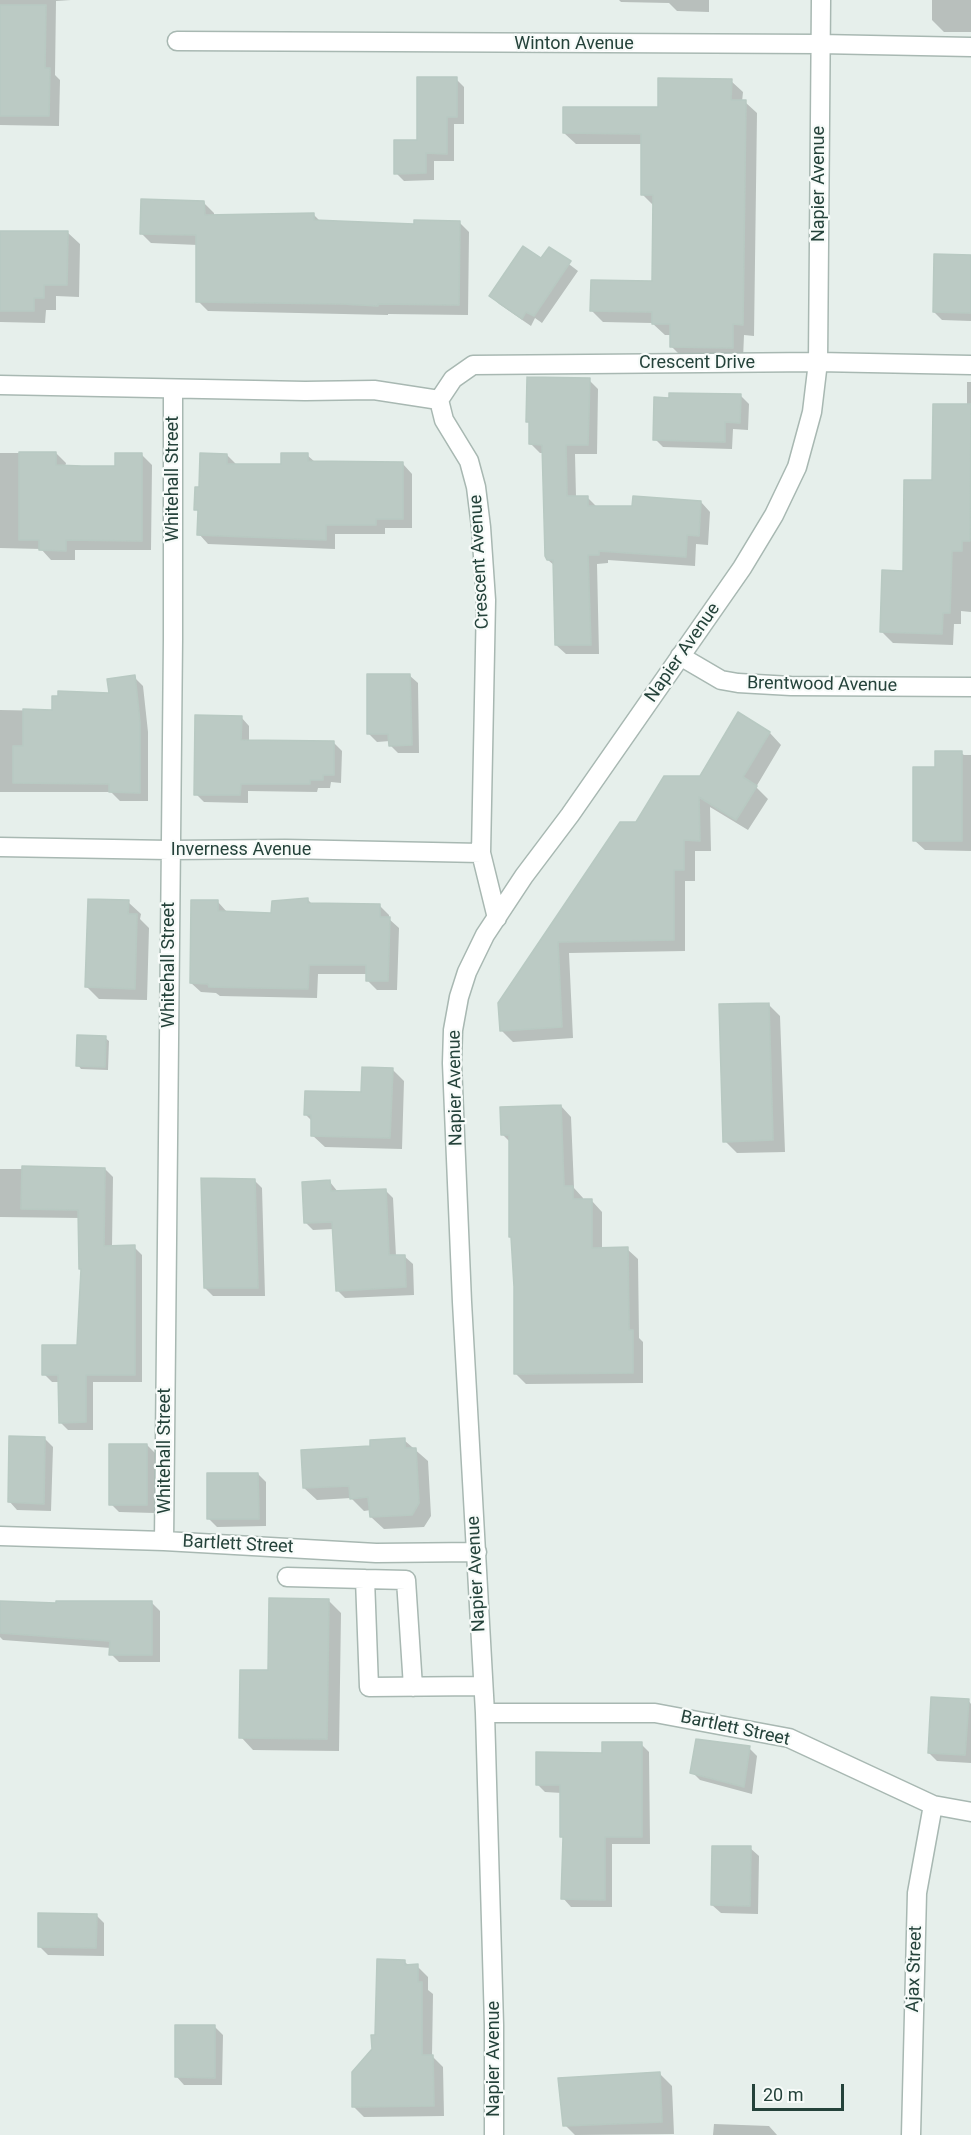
<!DOCTYPE html>
<style>
body{margin:0}
#map{position:relative;width:971px;height:2135px;overflow:hidden;background:#e6efeb;font-family:Roboto,sans-serif}
canvas{display:block}
.scale{position:absolute;left:752px;top:2084px;width:92px;height:27px;box-sizing:border-box;border:3px solid #24423a;border-top:0;padding-left:8px;font-size:18px;line-height:21px;white-space:nowrap;color:#24423a;-webkit-text-stroke:4px #f7fbf9;paint-order:stroke}
</style>
<div id="map">
<canvas width="971" height="2135"></canvas>
<div class="scale">20 m</div>
</div>
<script>
const ctx = document.querySelector('canvas').getContext('2d');
ctx.lineJoin = 'round';
function fill(path, color) {
  ctx.fillStyle = color;
  ctx.fill(path, 'evenodd');
}
function poly(rows) {
  const path = new Path2D();
  for (const r of rows) {
    path.moveTo(r[0], r[1]);
    for (let i = 2; i < r.length; i += 2) path.lineTo(r[i], r[i + 1]);
  }
  return path;
}
function trace(path, color, width, dash) {
  ctx.strokeStyle = color;
  ctx.lineWidth = width;
  ctx.lineCap = dash ? 'butt' : 'round';
  ctx.setLineDash(dash || []);
  ctx.stroke(path);
}
function label(font, color, halo, rows, align = 'center') {
  ctx.font = font + ' Roboto,sans-serif';
  ctx.lineWidth = 4.5;
  ctx.setLineDash([]);
  ctx.textBaseline = 'middle';
  ctx.strokeStyle = halo;
  ctx.fillStyle = color;
  for (const [text, x, y, turn = 0] of rows) {
    ctx.save();
    ctx.translate(x, y);
    ctx.rotate((+turn || 0) * Math.PI / 180);
    ctx.textAlign = isNaN(turn) ? turn : align;
    if (halo) ctx.strokeText(text, 0, 0);
    ctx.fillText(text, 0, 0);
    ctx.restore();
  }
}
const shadow = poly([
 [0,0,71,0,56,1,55,75,60,80,59,126,0,125],
 [619,0,733,0,709,0,709,12,677,11,669,3,621,2],
 [932,0,971,0,971,32,944,32,932,20],
 [456,79,464,87,464,124,454,124,454,161,434,161,434,180,404,181,396,173,418,142],
 [731,81,743,92,742,102,745,102,757,113,754,336,744,335,743,359,683,358,671,346,671,335,665,335,652,323,603,322,592,311,653,282,654,206,643,195,643,144,576,144,564,133,659,109],
 [204,203,214,213,214,216,314,215,321,222,416,225,459,222,469,232,468,315,388,314,388,315,208,311,198,301,198,245,151,243,141,233],
 [67,232,80,244,79,297,56,296,56,310,46,310,45,323,0,322,0,233],
 [549,249,578,271,542,323,535,318,531,326,499,304,491,296,542,260],
 [971,257,971,321,942,320,934,312],
 [589,380,598,389,597,454,575,454,576,497,587,497,597,507,634,507,701,502,710,512,708,545,696,544,695,566,608,560,608,563,597,564,599,654,566,654,556,645,555,566,548,560,544,453,540,453,531,444,531,424,527,421],
 [967,382,971,382,971,612,961,611,961,624,954,624,953,645,893,643,882,632,904,572,934,481,967,405],
 [741,396,749,404,748,430,733,429,732,449,663,447,655,439],
 [0,453,56,453,66,463,65,467,116,467,142,455,152,465,151,550,75,550,75,560,51,560,41,549,0,548],
 [227,455,237,465,283,466,307,455,315,462,403,464,412,474,412,528,385,528,385,534,335,534,335,549,208,544,199,534,199,513,196,509,201,488],
 [409,675,418,683,419,753,398,753,390,745,390,741,377,742,369,734],
 [134,677,143,686,148,732,148,801,120,801,111,792,0,792,0,710,53,711,110,694],
 [739,714,770,733,781,745,756,787,768,799,748,830,710,807,711,851,695,851,695,881,685,881,685,951,569,953,573,1038,513,1042,501,1030,500,1003,637,823,701,777],
 [241,717,249,726,249,742,334,743,342,751,341,783,331,782,330,788,318,788,317,792,248,791,248,803,204,802,196,794],
 [961,753,964,755,971,755,971,851,925,850,914,840,936,768],
 [308,900,312,904,380,906,389,915,389,919,399,928,397,990,377,990,367,980,367,974,318,974,317,998,220,996,216,993,201,992,191,983,218,902,227,912,273,914],
 [128,902,141,914,140,919,149,928,147,1000,99,999,87,987],
 [768,1004,780,1016,785,1152,737,1153,725,1141],
 [105,1038,109,1041,108,1070,81,1069,78,1065],
 [392,1069,404,1081,402,1149,325,1147,312,1135,312,1121,306,1115,363,1094],
 [561,1106,571,1117,574,1188,583,1198,583,1201,592,1201,602,1212,602,1249,627,1249,638,1259,639,1338,643,1342,643,1383,526,1384,516,1374,515,1287,510,1142,502,1134],
 [0,1169,105,1169,113,1177,112,1247,134,1247,142,1255,142,1382,93,1382,93,1430,68,1430,60,1422,59,1382,52,1382,44,1374,78,1347,82,1270,80,1218,0,1217],
 [254,1180,262,1188,265,1296,213,1296,205,1288],
 [330,1182,338,1192,385,1190,393,1198,396,1256,404,1256,413,1264,414,1295,345,1298,337,1290,334,1229,313,1230,305,1222],
 [45,1439,53,1447,51,1511,17,1510,9,1501],
 [404,1440,428,1461,431,1516,424,1527,384,1529,371,1517,371,1510,364,1511,351,1498,317,1500,304,1488,372,1447],
 [147,1445,155,1453,154,1513,119,1512,111,1504],
 [258,1474,266,1482,266,1526,217,1527,209,1519],
 [328,1600,341,1613,339,1751,253,1750,241,1737,269,1672],
 [0,1602,57,1604,152,1603,160,1611,160,1662,119,1662,111,1654,111,1648,3,1640,0,1637],
 [968,1700,971,1704,971,1763,937,1761,929,1753],
 [641,1744,649,1752,650,1844,612,1844,612,1907,571,1907,563,1898,564,1839,562,1836,562,1793,545,1792,537,1784,604,1754],
 [749,1748,757,1756,752,1794,700,1780,692,1772],
 [750,1848,759,1856,758,1914,721,1913,712,1905],
 [96,1915,104,1923,104,1956,48,1955,40,1947],
 [404,1961,409,1966,417,1966,428,1977,428,1990,433,1994,432,2056,443,2067,444,2116,364,2117,353,2106],
 [214,2026,223,2035,222,2085,184,2085,176,2076],
 [660,2074,672,2086,674,2134,575,2135,565,2125],
 [714,2124,769,2126,777,2135,713,2135]
]);
const building = poly([
 [0,5,46,5,45,68,50,68,49,116,0,116,0,5],
 [417,77,457,77,457,117,447,117,447,154,426,153,426,173,394,174,394,140,417,140,417,77],
 [658,78,732,79,731,100,746,100,743,325,733,324,733,348,670,347,670,324,652,324,652,312,590,311,591,280,652,281,653,195,641,195,641,134,563,133,563,107,658,107,658,78],
 [141,199,204,201,205,215,314,213,314,220,414,224,414,220,460,221,459,305,378,304,378,306,343,304,196,302,196,235,140,234,141,199],
 [0,231,68,231,67,285,44,285,44,298,34,298,34,311,0,311,0,231],
 [523,246,541,258,549,247,571,261,534,316,526,312,522,319,489,296,523,246],
 [934,254,971,255,971,313,933,312,934,254],
 [527,377,590,378,588,445,566,445,567,496,588,496,588,506,632,506,633,496,701,501,699,536,687,535,686,557,599,551,599,555,588,555,591,645,555,645,553,560,547,560,545,556,542,445,529,444,529,422,526,422,527,377],
 [669,393,741,394,740,423,725,422,725,442,653,440,654,397,669,398,669,393],
 [933,404,971,404,970,541,962,541,962,551,952,551,950,613,943,613,942,634,880,632,882,570,903,571,904,480,932,480,933,404],
 [19,452,56,452,56,465,82,466,115,466,115,453,142,453,142,541,66,540,66,551,39,550,39,540,19,540,19,452],
 [200,453,227,454,227,464,281,464,281,453,308,453,308,461,403,462,403,519,376,519,376,525,326,525,326,540,197,535,198,510,194,510,195,487,199,487,200,453],
 [367,674,410,674,412,745,389,746,388,734,367,734,367,674],
 [135,675,140,722,140,793,109,792,109,784,13,783,13,746,23,746,23,709,52,710,52,696,58,696,58,691,109,693,107,679,135,675],
 [738,712,770,732,743,777,757,786,736,820,699,797,700,841,684,840,684,870,674,870,674,940,558,942,562,1027,500,1031,498,1003,620,822,636,822,664,776,700,776,738,712],
 [195,715,242,716,241,740,334,741,334,775,323,775,323,780,310,780,310,784,241,784,240,795,194,795,195,715],
 [935,751,962,751,962,841,913,841,913,767,935,767,935,751],
 [308,898,308,903,380,904,380,917,390,917,388,981,366,981,366,965,309,965,308,989,209,987,208,984,190,983,191,900,218,900,218,911,271,913,272,901,308,898],
 [88,899,129,900,128,914,137,914,135,989,85,987,88,899],
 [769,1003,773,1140,723,1142,719,1004,769,1003],
 [77,1035,106,1036,105,1067,76,1066,77,1035],
 [362,1067,393,1068,390,1138,311,1136,311,1115,304,1115,305,1091,361,1092,362,1067],
 [561,1105,564,1186,573,1186,573,1199,592,1199,592,1248,628,1247,629,1330,633,1330,633,1373,514,1374,514,1287,511,1237,509,1237,509,1135,501,1135,500,1107,561,1105],
 [22,1166,105,1168,104,1246,135,1245,135,1375,86,1375,86,1422,59,1423,58,1375,42,1375,42,1345,77,1345,81,1269,79,1269,78,1210,21,1209,22,1166],
 [201,1178,255,1179,258,1288,204,1288,201,1178],
 [330,1180,331,1191,386,1189,389,1255,405,1255,406,1287,336,1291,332,1222,304,1223,302,1182,330,1180],
 [9,1436,45,1437,44,1504,8,1502,9,1436],
 [405,1438,405,1448,416,1448,419,1503,412,1515,370,1517,368,1497,350,1499,349,1486,303,1488,301,1450,370,1446,370,1440,405,1438],
 [109,1444,147,1444,147,1505,109,1505,109,1444],
 [207,1473,258,1473,259,1519,207,1519,207,1473],
 [269,1598,329,1599,327,1739,239,1738,240,1670,268,1670,269,1598],
 [0,1601,56,1603,56,1601,152,1601,152,1655,109,1655,110,1641,0,1633,0,1601],
 [931,1697,969,1699,965,1755,928,1753,931,1697],
 [696,1739,750,1746,744,1787,690,1773,696,1739],
 [602,1742,642,1742,642,1837,605,1837,605,1900,561,1899,563,1837,560,1837,560,1785,536,1785,536,1752,602,1753,602,1742],
 [712,1846,751,1846,750,1906,711,1905,712,1846],
 [38,1913,97,1914,96,1948,38,1947,38,1913],
 [377,1959,405,1960,405,1965,418,1964,418,1982,422,1982,422,2055,433,2055,434,2106,352,2107,352,2072,372,2049,371,2035,375,2035,377,1959],
 [175,2025,215,2025,215,2078,175,2077,175,2025],
 [660,2072,662,2122,563,2126,558,2078,660,2072]
]);
const minor = poly([
 [177,41,820,44,971,47],
 [0,385,305,391,374,390,439,400],
 [439,400,453,379,473,365,818,362,971,365],
 [439,400,444,420,469,461,476,487,481,527,486,600,481,853,497,918],
 [680,656,721,680,738,683,791,686,971,687],
 [0,847,169,850,285,849,481,853],
 [0,1536,164,1541,376,1553,477,1552],
 [164,1541,173,639,173,389],
 [287,1577,365,1579],
 [413,1687,406,1580,365,1579,369,1687,483,1686],
 [485,1713,655,1713,789,1738,933,1805,971,1812],
 [494,2135,494,2025,485,1713,462,1302,452,1063,453,1030,459,997,467,972,485,935,524,876,570,815,742,568,774,515,797,467,812,412,818,362,821,0],
 [911,2135,917,1893,933,1805]
]);
const streetNames = [
 ["Winton Avenue",574,44],
 ["Napier Avenue",819,184,-90],
 ["Crescent Drive",697,363],
 ["Whitehall Street",173,479,-90],
 ["Crescent Avenue",480,562,-93],
 ["Napier Avenue",683,653,-55],
 ["Brentwood Avenue",822,685,1],
 ["Inverness Avenue",241,850],
 ["Whitehall Street",169,965,-90],
 ["Napier Avenue",456,1088,-91],
 ["Whitehall Street",165,1451,-90],
 ["Bartlett Street",238,1545,3],
 ["Napier Avenue",477,1574,-93],
 ["Bartlett Street",735,1729,12],
 ["Ajax Street",915,1969,-88],
 ["Napier Avenue",494,2059,-90]
];
fill(shadow, '#0003');
fill(building, '#bbcac4');
trace(building, '#b8c9c2', 1.5);
trace(minor, '#a8b8b2', 21);
trace(minor, '#fff', 18);
label('18px', '#24423a', '#f7fbf9', streetNames);
</script>
